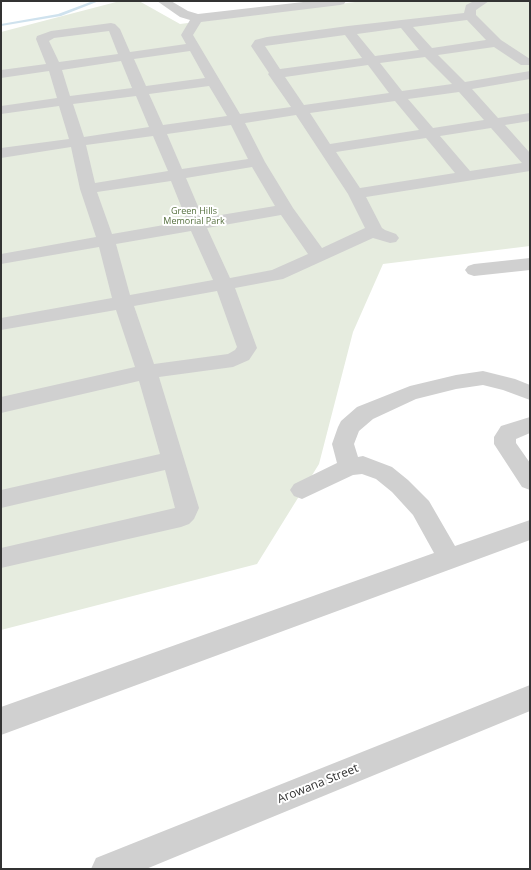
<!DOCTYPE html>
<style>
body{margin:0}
#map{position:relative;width:531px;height:870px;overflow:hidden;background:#fff;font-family:"Open Sans",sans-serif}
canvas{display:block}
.frame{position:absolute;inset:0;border:2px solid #333;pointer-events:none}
</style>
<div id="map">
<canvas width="531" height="870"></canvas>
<div class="frame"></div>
</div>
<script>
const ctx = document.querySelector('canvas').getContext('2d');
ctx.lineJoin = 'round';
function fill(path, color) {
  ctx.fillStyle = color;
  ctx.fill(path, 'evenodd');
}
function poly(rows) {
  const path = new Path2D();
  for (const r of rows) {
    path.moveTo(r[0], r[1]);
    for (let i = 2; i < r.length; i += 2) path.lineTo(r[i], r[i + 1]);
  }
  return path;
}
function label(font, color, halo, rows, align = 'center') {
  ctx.font = font + ' "Open Sans",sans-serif';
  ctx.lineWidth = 4;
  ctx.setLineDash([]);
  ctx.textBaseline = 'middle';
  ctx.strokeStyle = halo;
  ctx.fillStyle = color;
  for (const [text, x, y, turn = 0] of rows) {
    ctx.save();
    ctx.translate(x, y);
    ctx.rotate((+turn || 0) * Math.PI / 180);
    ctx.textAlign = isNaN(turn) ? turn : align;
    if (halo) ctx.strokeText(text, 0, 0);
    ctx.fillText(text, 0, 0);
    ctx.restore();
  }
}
const green = poly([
 [120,1,139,1,180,24,363,1,530,1,530,246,383,264,353,332,319,464,257,564,1,630,1,32]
]);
const stream = poly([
 [93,1,99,1,61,16,1,26,1,24,58,14,93,1]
]);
const minor = poly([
 [157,1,171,1,188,11,198,14,312,1,346,1,344,4,340,5,201,22,193,35,240,114,291,107,268,74,269,73,251,46,255,40,267,37,348,26,464,13,466,5,474,1,489,1,476,10,476,15,501,40,530,59,530,65,521,65,494,47,438,55,465,82,530,71,530,79,472,89,498,118,530,113,530,121,505,125,530,153,530,171,366,197,382,228,385,230,396,234,399,238,396,242,390,243,373,238,283,279,235,288,257,348,249,360,233,367,159,377,199,508,194,519,189,524,181,527,1,568,1,548,175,508,165,470,1,508,1,490,160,454,139,381,1,413,1,397,135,367,116,310,1,330,1,318,112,298,99,247,1,264,1,254,96,237,80,189,71,147,1,158,1,148,69,139,59,106,1,114,1,106,57,98,49,71,1,78,1,70,46,64,36,39,37,36,51,31,111,23,115,24,120,29,130,52,186,44,181,35,190,20,180,17,157,1],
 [467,20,486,40,432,48,413,27,467,20],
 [401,28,419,50,375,56,357,34,401,28],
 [109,31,118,54,59,62,49,41,54,38,109,31],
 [345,35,362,58,280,69,265,46,345,35],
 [190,51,205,78,146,86,134,59,190,51],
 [425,57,452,84,402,91,380,63,425,57],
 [121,61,132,88,70,96,62,70,121,61],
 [368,65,389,93,304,105,285,77,368,65],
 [209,86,227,116,163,125,149,94,209,86],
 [459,92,484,120,433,128,408,99,459,92],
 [136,96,149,127,84,137,73,104,136,96],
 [395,101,419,130,330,144,310,113,395,101],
 [296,115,348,194,365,228,322,248,293,208,265,162,245,123,296,115],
 [231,125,248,159,182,169,167,134,231,125],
 [491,128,522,163,470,171,440,136,491,128],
 [153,136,168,171,95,183,86,145,153,136],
 [426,138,455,173,360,188,336,152,426,138],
 [252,167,275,206,203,218,186,178,252,167],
 [171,181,187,221,112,234,97,192,171,181],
 [281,215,308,254,272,270,230,278,207,228,281,215],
 [191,231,213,280,130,295,116,244,191,231],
 [217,291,237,347,235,350,228,354,154,364,134,306,217,291],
 [530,258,530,270,474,276,468,274,465,270,468,266,474,264,530,258],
 [483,371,515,379,530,385,530,400,503,390,483,385,456,389,416,399,373,419,359,431,354,444,358,457,363,456,392,467,408,480,429,501,455,546,530,520,530,540,1,735,1,707,434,553,413,515,392,492,376,479,362,474,353,475,302,499,294,496,290,490,294,484,337,463,332,444,338,427,341,421,357,407,410,386,456,375,483,371],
 [530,417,530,433,516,439,516,443,530,463,530,490,522,487,494,444,494,437,501,426,530,417],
 [530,685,530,711,146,869,91,869,96,858,530,685]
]);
const farParknames = [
 ["Green Hills",194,211],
 ["Memorial Park",194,221]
];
const nearStreetnames = [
 ["Arowana Street",318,784,-22]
];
fill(green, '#e6ecdf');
fill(stream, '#cfe2ee');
fill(minor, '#d0d0d0');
label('9px', '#56703f', '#fff', farParknames);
label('12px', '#333', '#fff', nearStreetnames);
</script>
